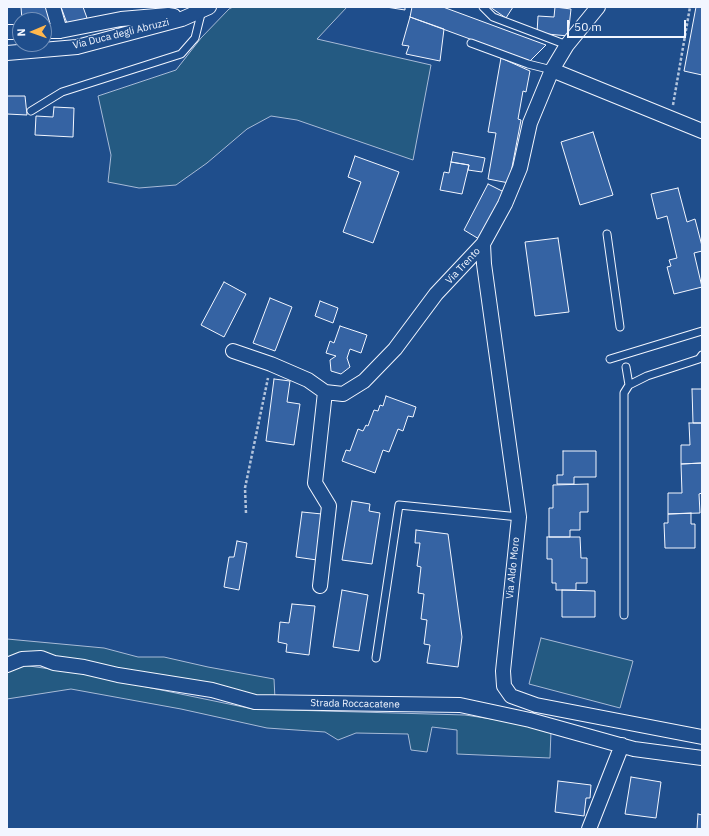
<!DOCTYPE html>
<style>
body{margin:0}
#map{position:relative;width:709px;height:836px;overflow:hidden;background:#1f4e8c;font-family:"IBM Plex Sans",sans-serif}
canvas{display:block}
.frame{position:absolute;inset:0;border:8px solid #f2f6ff;pointer-events:none}
.north{position:absolute;left:12px;top:12px;width:40px;height:40px;box-sizing:border-box;background:#1f4e8c;border:1px solid #7391ba;border-radius:50%;rotate:268deg;font-size:11px;font-weight:700;line-height:16px;text-align:center;color:#f2f6ff}
.north::after{content:'';display:block;margin:auto;width:14px;height:18px;background:#ffb74d;clip-path:polygon(50% 0,100% 100%,50% 72%,0 100%)}
.scale{position:absolute;left:567px;top:20px;width:119px;height:18px;box-sizing:border-box;border:2px solid #f2f6ff;border-top:0;padding-left:5px;font-size:12px;line-height:14px;white-space:nowrap;color:#f2f6ff;-webkit-text-stroke:3px #1f4e8c;paint-order:stroke}
</style>
<div id="map">
<canvas width="709" height="836"></canvas>
<div class="frame"></div>
<div class="north">N</div>
<div class="scale">50 m</div>
</div>
<script>
const ctx = document.querySelector('canvas').getContext('2d');
ctx.lineJoin = 'round';
function fill(path, color) {
  ctx.fillStyle = color;
  ctx.fill(path, 'evenodd');
}
function poly(rows) {
  const path = new Path2D();
  for (const r of rows) {
    path.moveTo(r[0], r[1]);
    for (let i = 2; i < r.length; i += 2) path.lineTo(r[i], r[i + 1]);
  }
  return path;
}
function trace(path, color, width, dash) {
  ctx.strokeStyle = color;
  ctx.lineWidth = width;
  ctx.lineCap = dash ? 'butt' : 'round';
  ctx.setLineDash(dash || []);
  ctx.stroke(path);
}
function label(font, color, halo, rows, align = 'center') {
  ctx.font = font + ' "IBM Plex Sans",sans-serif';
  ctx.lineWidth = 3;
  ctx.setLineDash([]);
  ctx.textBaseline = 'middle';
  ctx.strokeStyle = halo;
  ctx.fillStyle = color;
  for (const [text, x, y, turn = 0] of rows) {
    ctx.save();
    ctx.translate(x, y);
    ctx.rotate((+turn || 0) * Math.PI / 180);
    ctx.textAlign = isNaN(turn) ? turn : align;
    if (halo) ctx.strokeText(text, 0, 0);
    ctx.fillText(text, 0, 0);
    ctx.restore();
  }
}
const green = poly([
 [233,7,347,7,317,39,431,65,413,160,297,120,271,116,247,129,207,163,176,185,139,188,108,182,111,155,98,96,176,70,201,38,229,9,233,7],
 [541,638,633,661,620,708,529,684,541,638],
 [7,639,104,648,138,657,164,657,208,667,274,679,275,699,254,696,213,684,7,661,7,639],
 [22,665,79,673,253,709,465,715,518,723,551,731,550,758,457,754,457,730,432,727,427,752,411,750,408,734,356,733,338,740,325,732,267,728,181,709,71,689,7,699,7,670,22,665]
]);
const building = poly([
 [21,7,51,7,52,27,44,28,44,20,22,20,21,7],
 [61,7,83,7,87,18,68,26,61,7],
 [386,7,405,7,405,10,386,7],
 [412,7,443,7,546,45,530,61,410,17,412,7],
 [490,7,513,7,506,18,490,7],
 [555,7,571,9,568,36,537,33,538,16,554,17,555,7],
 [696,7,702,7,702,75,684,71,696,7],
 [410,17,444,29,440,61,406,54,409,46,402,45,410,17],
 [501,58,530,71,526,92,523,91,518,119,521,120,509,183,488,179,496,133,488,132,501,58],
 [7,96,25,96,27,115,7,114,7,96],
 [54,107,74,108,73,137,35,135,36,116,53,117,54,107],
 [593,132,613,195,580,205,561,142,593,132],
 [453,152,485,158,482,172,468,170,469,165,451,162,453,152],
 [355,156,399,172,373,243,343,232,361,182,348,177,355,156],
 [451,162,469,165,462,194,440,190,444,172,449,173,451,162],
 [488,184,504,192,479,239,464,230,488,184],
 [678,188,687,222,695,219,702,246,702,251,694,253,702,287,674,294,667,267,671,266,669,260,677,258,667,216,657,219,651,194,678,188],
 [558,238,569,312,535,316,525,242,558,238],
 [224,282,246,294,224,337,201,325,224,282],
 [270,298,292,307,275,351,253,343,270,298],
 [320,301,338,308,333,323,315,316,320,301],
 [340,326,367,335,361,353,350,349,347,358,350,367,341,374,331,371,330,360,336,356,326,353,330,341,334,343,340,326],
 [274,379,290,381,287,402,300,404,294,445,266,441,274,379],
 [692,389,702,389,702,423,693,423,692,389],
 [386,396,416,407,413,417,408,416,403,431,398,429,389,452,383,450,375,473,342,461,346,450,350,451,358,429,363,431,366,425,368,426,374,410,378,411,380,405,383,406,386,396],
 [689,423,702,423,702,463,681,464,681,445,690,445,689,423],
 [563,451,596,451,596,477,574,477,574,484,557,484,557,475,563,475,563,451],
 [702,463,702,493,699,494,700,513,668,514,668,493,682,493,681,464,702,463],
 [588,484,588,512,580,512,580,530,570,530,570,537,549,537,549,508,553,508,553,485,588,484],
 [352,501,370,504,369,511,380,513,372,564,342,560,352,501],
 [302,512,322,514,317,560,296,557,302,512],
 [691,513,691,524,695,524,695,548,665,548,664,523,668,523,668,514,691,513],
 [416,530,448,534,462,637,458,667,427,663,430,645,424,644,427,620,421,619,424,594,418,593,421,567,417,566,420,543,415,543,416,530],
 [547,537,580,537,581,558,587,558,587,583,576,583,576,590,556,590,556,583,552,583,552,559,547,559,547,537],
 [237,541,247,543,239,590,224,587,229,557,234,557,237,541],
 [342,590,368,595,359,651,333,647,342,590],
 [562,590,595,591,595,617,562,617,562,590],
 [292,604,315,606,309,655,286,652,287,644,278,642,280,622,289,623,292,604],
 [631,777,661,782,656,818,625,814,631,777],
 [558,781,591,785,590,798,586,798,584,816,555,812,558,781],
 [698,814,702,815,702,829,697,829,698,814]
]);
const path = poly([
 [673,105,690,7],
 [246,513,245,488,268,378]
]);
const lane = poly([
 [483,7,493,17,567,45],
 [471,43,528,64,552,70],
 [31,111,62,92,181,54,195,38,202,10],
 [607,234,620,327],
 [610,359,702,331],
 [626,367,629,385],
 [624,615,624,393,629,385,647,376,699,359,702,355],
 [376,658,399,505,519,517]
]);
const street = poly([
 [53,7,60,31],
 [44,31,60,31,121,19,168,15,174,16],
 [7,32,20,32],
 [7,53,77,47,182,19,209,7],
 [552,70,702,131],
 [483,244,484,264,519,517,503,671,504,686,511,696,536,705,702,737],
 [233,351,271,364,308,380,325,392,343,394,364,381,395,349,436,294,483,244,505,204,520,168,530,123,552,70,567,45,598,7],
 [320,586,329,506,315,483,325,392],
 [7,665,22,659,41,658,54,663,84,667,118,675,212,690,255,702,460,705,530,720,634,749,702,758],
 [589,829,622,745]
]);
const streetNames = [
 ["Via Duca degli Abruzzi",121,34,-14],
 ["Via Trento",463,266,-47],
 ["Via Aldo Moro",513,568,-84],
 ["Strada Roccacatene",355,704,1]
];
fill(green, '#245a82');
trace(green, '#a8bbd7', 1);
fill(building, '#3563a3');
trace(building, '#f2f6ff', 1);
trace(lane, '#f2f6ff', 9);
trace(street, '#f2f6ff', 16);
trace(path, '#b3c4dc', 2.5, [3, 2]);
trace(lane, '#1f4e8c', 7);
trace(street, '#1f4e8c', 14);
label('10px', '#f2f6ff', '#1f4e8c', streetNames);
</script>
